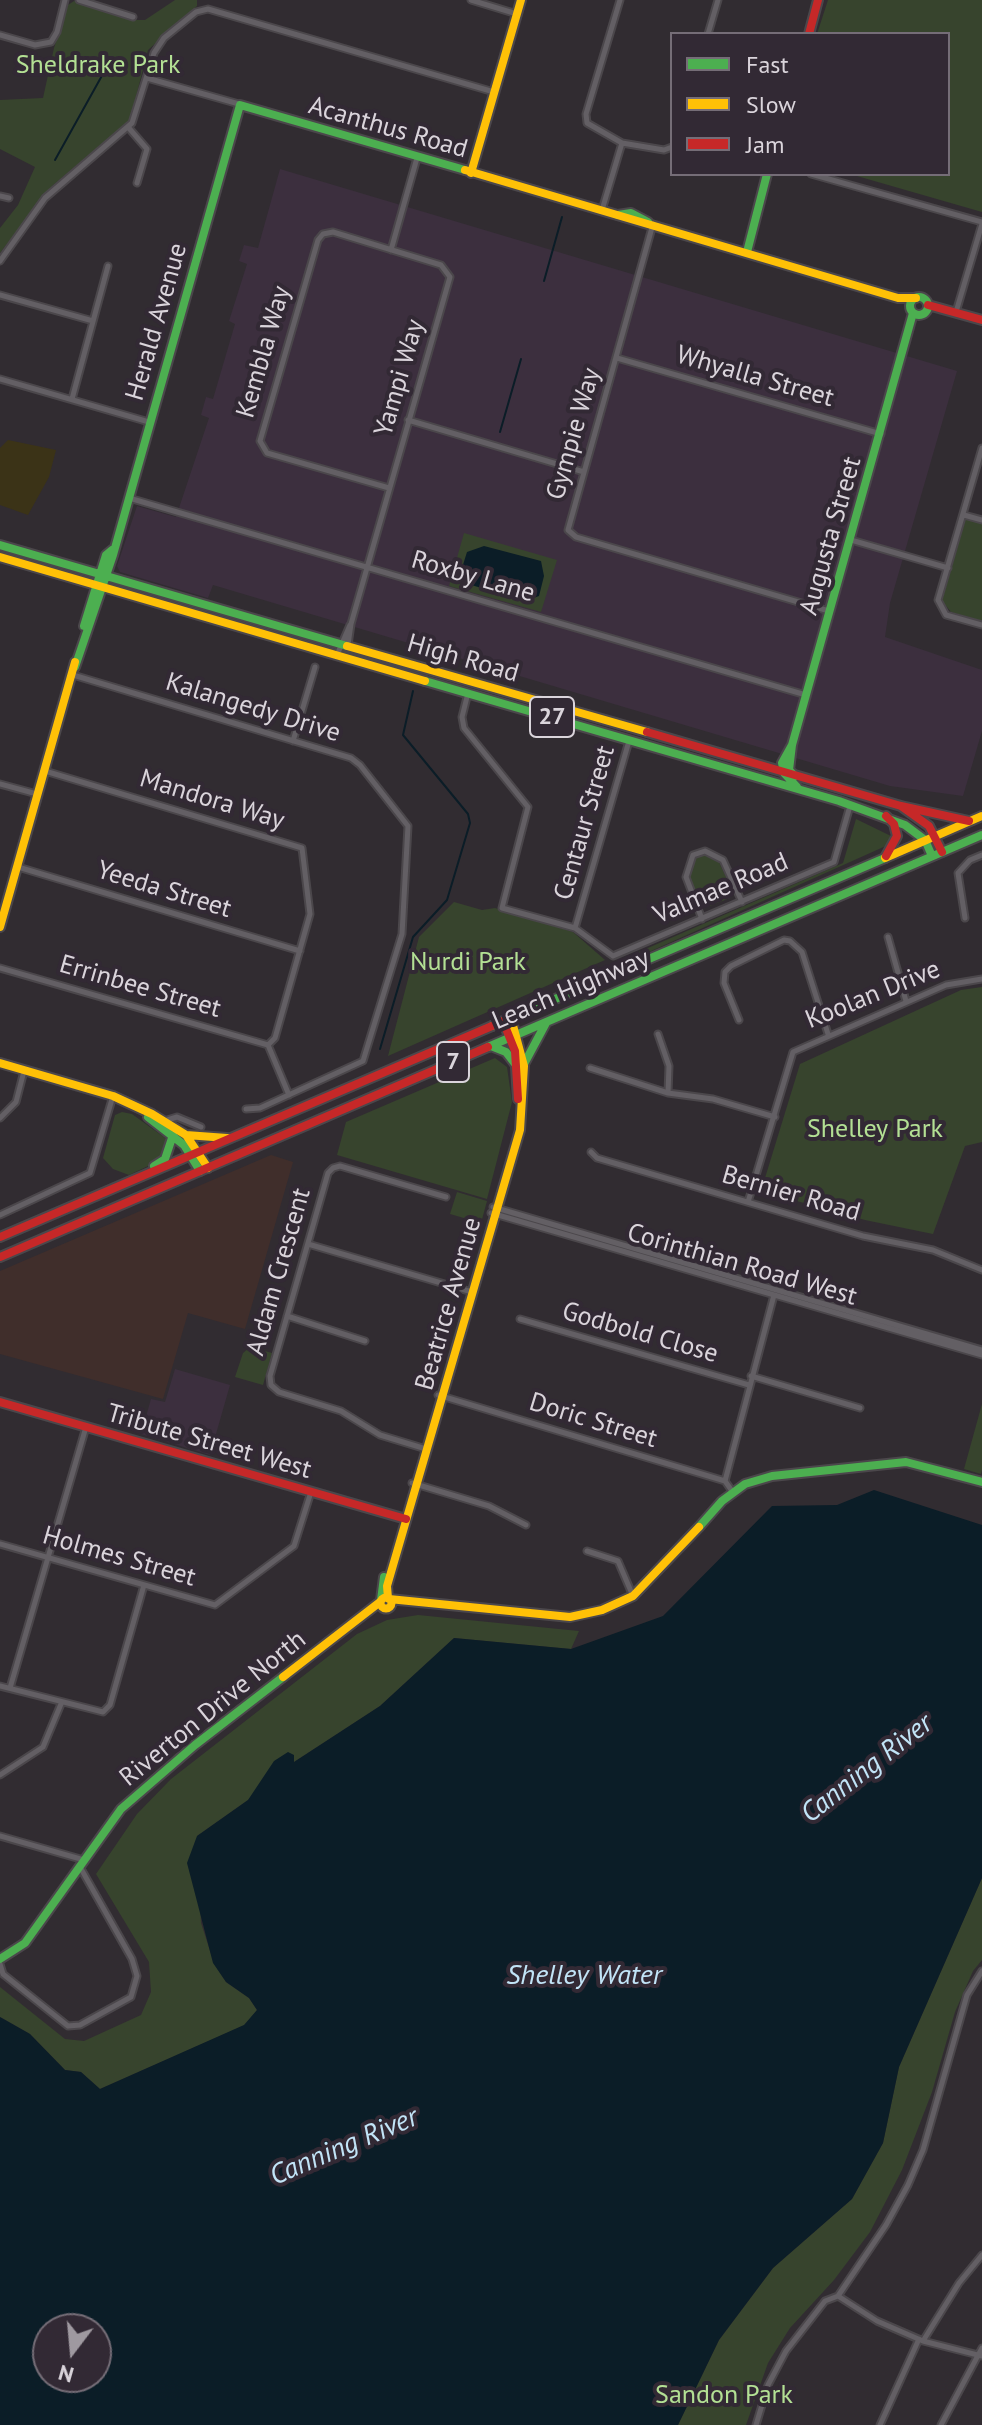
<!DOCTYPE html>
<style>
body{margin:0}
#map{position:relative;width:982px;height:2425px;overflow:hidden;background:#312c31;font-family:"PT Sans",sans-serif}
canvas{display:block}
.legend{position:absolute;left:670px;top:32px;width:280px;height:144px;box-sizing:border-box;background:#322934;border:2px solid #756d77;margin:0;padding:10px 14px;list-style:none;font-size:24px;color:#dad4db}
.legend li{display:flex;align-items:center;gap:16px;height:40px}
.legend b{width:40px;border:2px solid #756d77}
.north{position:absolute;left:32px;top:2313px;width:80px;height:80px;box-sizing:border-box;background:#322934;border:2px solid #756d77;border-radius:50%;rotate:196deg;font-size:22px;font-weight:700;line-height:32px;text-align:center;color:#dad4db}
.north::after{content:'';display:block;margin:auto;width:28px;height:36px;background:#9f99a0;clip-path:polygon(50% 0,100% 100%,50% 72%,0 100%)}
</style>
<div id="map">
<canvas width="982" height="2425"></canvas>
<ul class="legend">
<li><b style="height:10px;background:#4caf50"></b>Fast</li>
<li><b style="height:10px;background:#ffc107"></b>Slow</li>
<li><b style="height:10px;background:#c62828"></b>Jam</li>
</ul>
<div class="north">N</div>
</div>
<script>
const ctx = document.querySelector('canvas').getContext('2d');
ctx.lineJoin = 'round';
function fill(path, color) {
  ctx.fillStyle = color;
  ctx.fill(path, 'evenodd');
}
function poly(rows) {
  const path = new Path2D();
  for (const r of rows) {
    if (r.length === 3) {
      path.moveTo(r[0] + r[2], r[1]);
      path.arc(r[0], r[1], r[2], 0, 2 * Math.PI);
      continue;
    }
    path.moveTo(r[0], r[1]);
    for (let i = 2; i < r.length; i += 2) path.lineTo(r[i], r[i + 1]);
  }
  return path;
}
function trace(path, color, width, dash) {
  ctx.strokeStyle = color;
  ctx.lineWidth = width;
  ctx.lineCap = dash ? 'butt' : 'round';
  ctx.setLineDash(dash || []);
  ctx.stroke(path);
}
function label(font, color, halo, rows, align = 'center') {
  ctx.font = font + ' "PT Sans",sans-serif';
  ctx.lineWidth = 8;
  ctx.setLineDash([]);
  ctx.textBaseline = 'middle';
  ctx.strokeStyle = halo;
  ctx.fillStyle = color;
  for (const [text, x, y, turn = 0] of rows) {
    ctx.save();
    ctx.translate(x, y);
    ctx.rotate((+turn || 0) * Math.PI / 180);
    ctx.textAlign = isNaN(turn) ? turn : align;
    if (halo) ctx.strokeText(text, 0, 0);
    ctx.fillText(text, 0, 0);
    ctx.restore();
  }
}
const built = poly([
 [280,169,957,371,890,603,885,637,982,670,982,731,963,796,890,786,213,585,208,598,120,572,117,566,137,506,176,517,209,418,201,415,206,397,213,399,235,324,229,321,247,264,239,261,244,245,258,248],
 [175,1369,230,1385,210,1455,141,1434,151,1399,165,1402]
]);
const education = poly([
 [271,1155,293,1162,245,1329,188,1313,163,1399,0,1354,0,1271]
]);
const green = poly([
 [175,0,197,0,197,6,148,50,130,120,51,187,0,253,0,228,18,205,35,167,0,149,0,100,43,98,54,48,68,5,74,1,137,20,145,20],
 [828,0,982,0,982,212,850,174,948,174,948,34,817,34],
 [966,518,982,523,982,621,951,612,942,601],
 [464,533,557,560,541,612,449,586],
 [856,819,891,836,888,845,620,965,618,961,843,863],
 [704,855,719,862,733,892,730,898,707,907,700,905,689,877,696,857],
 [454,902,482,910,495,908,573,932,605,960,388,1056,419,937],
 [982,987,982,1142,965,1146,933,1234,865,1220,761,1191,800,1064,961,990],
 [495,1058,507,1067,512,1102,487,1199,337,1155,346,1122],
 [122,1112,132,1114,168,1140,161,1160,129,1175,113,1169,103,1158,115,1115],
 [457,1192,487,1201,481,1223,450,1214],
 [250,1347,272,1353,263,1385,235,1377,243,1353],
 [982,1404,982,1470,981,1474,964,1469],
 [418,1615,579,1631,571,1649,454,1638,380,1706,294,1762,293,1757,248,1800,197,1836,201,1923,214,1963,226,1982,249,1998,257,2010,245,2025,100,2089,81,2072,65,2070,30,2034,0,2017,0,1987,65,2039,84,2041,141,2015,151,1992,149,1962,96,1874,137,1814,171,1779,357,1634,387,1620],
 [982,1878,982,1960,973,1971,955,2012,932,2092,902,2170,870,2232,834,2280,790,2328,768,2363,746,2425,678,2425,719,2340,773,2268,852,2199,883,2143,899,2067]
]);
const sand = poly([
 [8,440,56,450,49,477,28,515,0,505,0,448]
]);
const water = poly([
 [484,546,541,561,544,576,539,596,525,601,468,584,462,578,462,568,467,552],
 [874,1490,982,1525,982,1878,899,2067,883,2143,852,2199,773,2268,719,2340,678,2425,0,2425,0,2017,30,2034,65,2070,81,2072,100,2089,244,2025,257,2010,249,1998,226,1982,213,1963,187,1863,197,1836,248,1800,274,1761,288,1752,294,1755,294,1762,380,1706,454,1638,571,1649,663,1616,772,1506,837,1505],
 [48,2329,96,2329,96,2377,48,2377]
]);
const stream = poly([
 [55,160,104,72],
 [544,281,562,217],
 [500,432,521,359],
 [380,1049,413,937,447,900,470,823,468,814,403,735,413,691]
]);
const street = poly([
 [79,0,133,17],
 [471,0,517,14],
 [620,0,586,114,587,123,622,143,664,150,672,147],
 [708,34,718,0],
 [0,35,35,45,51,42,57,32,65,0],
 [147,78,239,104],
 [128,127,147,149,137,183],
 [811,174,982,222],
 [0,196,9,198],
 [602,210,622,143],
 [653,224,568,530,576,537,829,611],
 [391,250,417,158],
 [0,261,45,198,132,123,154,53,164,38,196,12,208,9,494,92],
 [0,295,93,321],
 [956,312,982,224],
 [617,358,881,434],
 [0,379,149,422],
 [72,399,108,266],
 [408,420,584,472],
 [982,448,938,600,946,615,982,625],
 [129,498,806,695],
 [964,515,982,520],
 [851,540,948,568],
 [348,645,351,624,450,277,441,265,333,232,323,234,318,240,260,441,267,453,389,488],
 [337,655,350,625],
 [73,675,351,758,360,765,408,826,402,934,363,1061,260,1108,246,1109],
 [468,693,462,717,464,728,528,807,502,908,575,928,613,956,834,862,850,806],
 [293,741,315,667],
 [45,771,302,848,310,914,275,1038,268,1045,289,1095],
 [0,784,37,794],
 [18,867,300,951],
 [965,918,958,873,970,860,982,855],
 [702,919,686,877,693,855,705,851,723,860,742,902],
 [575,928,629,741],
 [888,937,906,1001],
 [0,968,268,1045],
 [739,1020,724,983,725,972,731,966,784,940,790,941,802,952,828,1034],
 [658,1034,669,1066,668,1093],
 [590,1068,668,1093,713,1099,775,1117],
 [0,1118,16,1102,24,1071],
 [164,1121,177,1117,201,1127],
 [591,1152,597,1158,863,1236,933,1250,982,1270],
 [748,1202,793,1052,946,985,982,979],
 [493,1207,982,1350],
 [491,1213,982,1355],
 [0,1215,90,1173,113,1096],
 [308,1244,472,1292],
 [287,1316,365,1341],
 [520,1319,749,1385],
 [751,1376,860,1408],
 [438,1395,725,1481,732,1491],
 [426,1449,380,1435,341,1411,279,1392,271,1385,270,1376,328,1173,333,1168,340,1166,446,1197],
 [725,1481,774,1295],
 [412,1483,489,1506,526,1525],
 [0,1544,215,1605,294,1546,311,1492],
 [587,1551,618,1561,633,1596],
 [0,1686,103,1712,110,1705,144,1585],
 [10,1688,86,1427],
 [0,1775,43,1747,61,1704],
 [0,1836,84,1860],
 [0,1964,3,1974,68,2026,80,2025,131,1997,137,1976,132,1959,80,1867],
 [838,2296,877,2321,923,2341,982,2356],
 [923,2341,959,2283,982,2255],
 [756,2425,768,2385,786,2351,825,2301,838,2296,886,2225,908,2185,923,2150,967,1995,982,1971],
 [880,2425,919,2339],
 [941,2425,982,2348]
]);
const fast = poly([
 [618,215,631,213,648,222],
 [747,252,767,174],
 [919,306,9],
 [0,545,347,646],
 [84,626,106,555,112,550],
 [75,667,113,555,240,105,465,170],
 [425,681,839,801,905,825,925,840,932,856],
 [792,745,782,763,784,773,797,787],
 [795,776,789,770,792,745,913,313],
 [492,1026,885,858],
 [491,1046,506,1052,516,1065],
 [488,1047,982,835],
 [524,1064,546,1023],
 [148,1117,184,1145,200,1171],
 [154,1166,165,1159,173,1135],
 [699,1527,722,1501,745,1484,772,1476,906,1462,982,1482],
 [381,1600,384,1577],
 [0,1959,25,1943,121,1809,195,1745,283,1677]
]);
const slow = poly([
 [465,170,898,298,916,298],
 [471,173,521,0],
 [0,557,425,681],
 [347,646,647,732],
 [885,858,982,816],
 [0,927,75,662],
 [0,1063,113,1096,152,1114,186,1135,208,1168],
 [186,1135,227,1138],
 [386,1603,5.5],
 [388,1598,387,1586,520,1130,524,1066,511,1018],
 [389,1599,570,1617,602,1610,633,1596,699,1527],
 [283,1677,380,1602]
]);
const jam = poly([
 [809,34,818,0],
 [928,305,982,320],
 [647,732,901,806,929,826,942,852],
 [901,806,969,821],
 [886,816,894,824,897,836,886,856],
 [503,1021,515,1051,518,1099],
 [0,1237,492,1026],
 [0,1257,488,1047],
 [0,1402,406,1519]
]);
const shields = [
 [552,717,44],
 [453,1062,32]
];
const shieldNames = [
 ["27",552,717],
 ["7",453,1062]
];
const parkNames = [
 ["Sheldrake Park",98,66],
 ["Nurdi Park",468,963],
 ["Shelley Park",875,1130],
 ["Sandon Park",724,2396]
];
const streetNames = [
 ["Acanthus Road",388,128,16],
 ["Herald Avenue",157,322,-74],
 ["Kembla Way",264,352,-74],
 ["Whyalla Street",755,377,16],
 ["Yampi Way",400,378,-74],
 ["Gympie Way",574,434,-74],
 ["Augusta Street",831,536,-74],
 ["Roxby Lane",473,577,16],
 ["High Road",463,659,16],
 ["Kalangedy Drive",253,708,17],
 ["Mandora Way",212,800,17],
 ["Centaur Street",585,823,-74],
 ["Valmae Road",721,889,-23],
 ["Yeeda Street",164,890,17],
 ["Errinbee Street",140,987,16],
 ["Leach Highway",571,990,-23],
 ["Koolan Drive",873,995,-22],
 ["Bernier Road",791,1194,16],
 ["Corinthian Road West",742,1265,16],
 ["Aldam Crescent",279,1272,-74],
 ["Beatrice Avenue",449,1304,-74],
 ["Godbold Close",640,1333,16],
 ["Doric Street",593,1421,17],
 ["Tribute Street West",209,1442,16],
 ["Holmes Street",119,1557,16],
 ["Riverton Drive North",213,1709,-39]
];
const waterNames = [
 ["Canning River",867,1769,-38],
 ["Shelley Water",584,1976],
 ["Canning River",344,2147,-23]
];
fill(built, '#3c2f3e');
fill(education, '#402e2b');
fill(green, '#37442d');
fill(sand, '#3b3317');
fill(water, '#0b1d27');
trace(stream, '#0b1d27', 2);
trace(street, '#4b474b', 9);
trace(fast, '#4b474b', 12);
trace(slow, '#4b474b', 12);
trace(jam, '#4b474b', 12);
trace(street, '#635f64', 5);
trace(fast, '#4caf50', 8);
trace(slow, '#ffc107', 8);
trace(jam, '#c62828', 8);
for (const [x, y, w] of shields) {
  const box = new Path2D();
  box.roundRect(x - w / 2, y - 20, w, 40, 6);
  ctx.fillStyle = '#322934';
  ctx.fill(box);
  trace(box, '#dad4db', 2);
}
label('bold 24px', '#dad4db', null, shieldNames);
label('26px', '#b3e094', '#322934', parkNames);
label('26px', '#dad4db', '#322934', streetNames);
label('italic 28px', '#c2e4f7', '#322934', waterNames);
</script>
